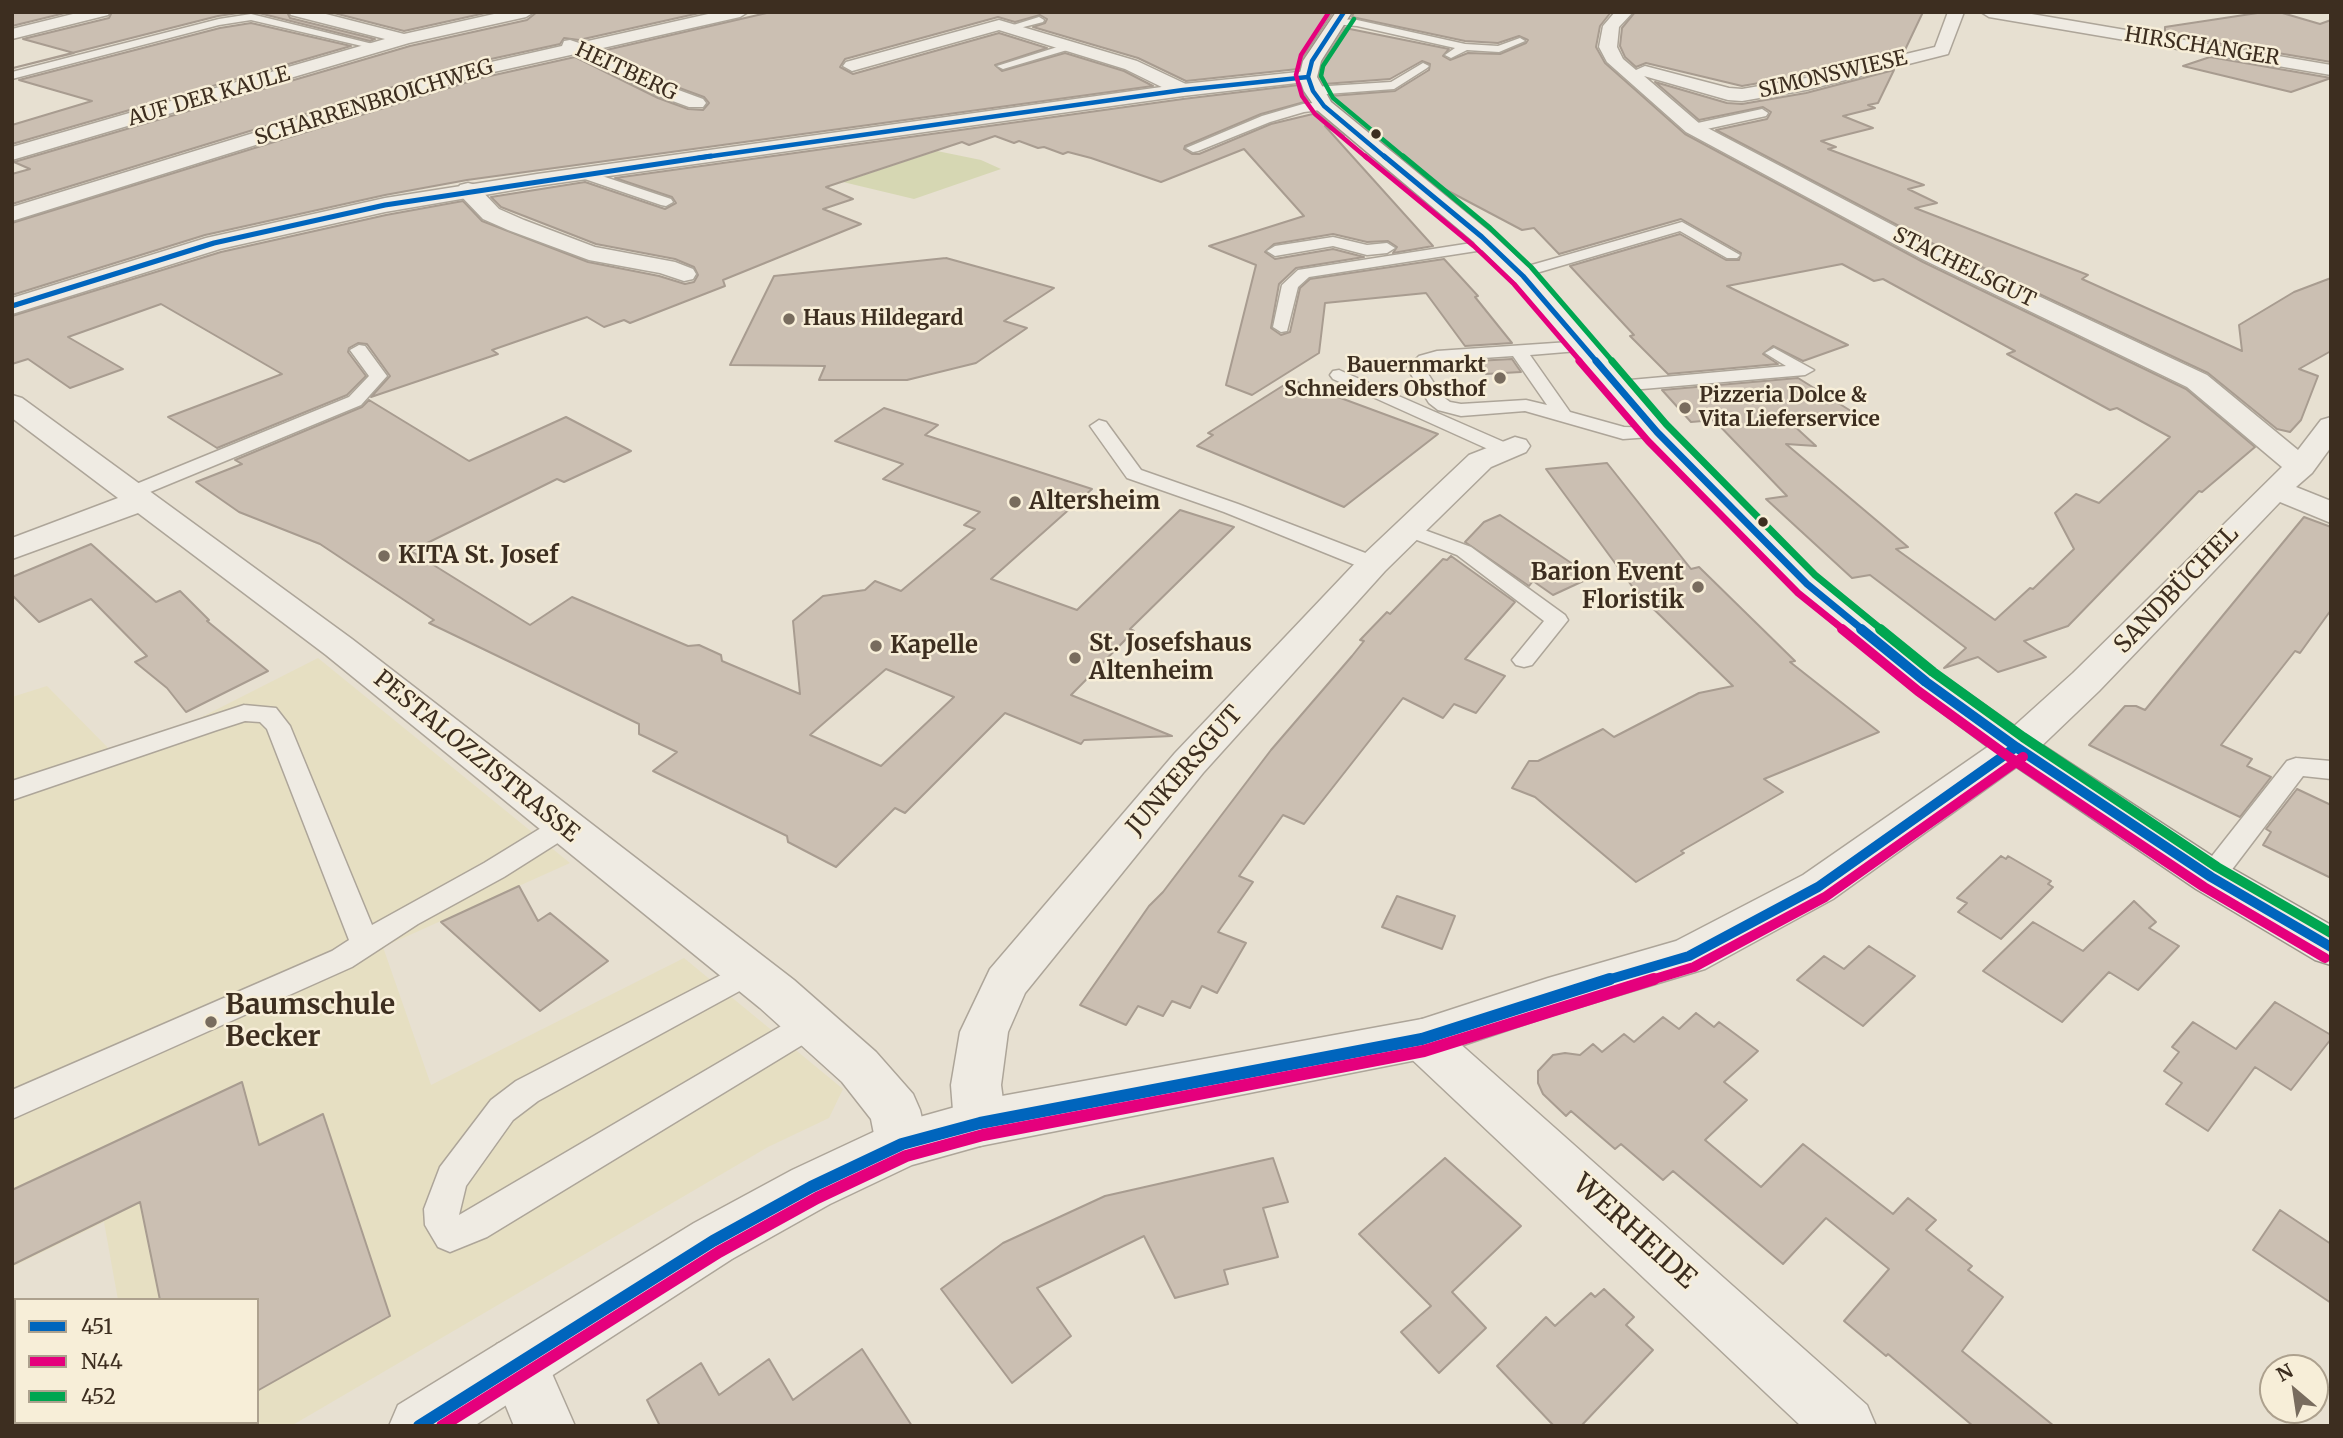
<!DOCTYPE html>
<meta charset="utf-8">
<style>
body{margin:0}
#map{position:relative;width:2343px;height:1438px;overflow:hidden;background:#e7e0d1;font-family:Merriweather,serif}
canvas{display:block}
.frame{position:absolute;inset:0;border:14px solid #3d2e20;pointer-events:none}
.legend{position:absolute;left:14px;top:1298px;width:245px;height:126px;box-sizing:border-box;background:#f7eed8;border:2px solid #ada18e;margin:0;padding:9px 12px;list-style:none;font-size:21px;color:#3d2e20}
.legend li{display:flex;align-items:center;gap:14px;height:35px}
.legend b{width:35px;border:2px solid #ada18e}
.north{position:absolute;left:2259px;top:1354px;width:70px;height:70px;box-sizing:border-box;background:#f7eed8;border:2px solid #ada18e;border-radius:50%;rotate:331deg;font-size:19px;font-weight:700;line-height:28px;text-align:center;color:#3d2e20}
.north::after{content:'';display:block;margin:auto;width:24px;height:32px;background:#786c5e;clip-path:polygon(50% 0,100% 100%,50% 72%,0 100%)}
</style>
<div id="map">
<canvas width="2343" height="1438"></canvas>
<div class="frame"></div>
<ul class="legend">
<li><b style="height:9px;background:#0065bd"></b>451</li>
<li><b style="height:9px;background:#e5007d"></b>N44</li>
<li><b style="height:9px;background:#00a651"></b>452</li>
</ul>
<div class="north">N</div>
</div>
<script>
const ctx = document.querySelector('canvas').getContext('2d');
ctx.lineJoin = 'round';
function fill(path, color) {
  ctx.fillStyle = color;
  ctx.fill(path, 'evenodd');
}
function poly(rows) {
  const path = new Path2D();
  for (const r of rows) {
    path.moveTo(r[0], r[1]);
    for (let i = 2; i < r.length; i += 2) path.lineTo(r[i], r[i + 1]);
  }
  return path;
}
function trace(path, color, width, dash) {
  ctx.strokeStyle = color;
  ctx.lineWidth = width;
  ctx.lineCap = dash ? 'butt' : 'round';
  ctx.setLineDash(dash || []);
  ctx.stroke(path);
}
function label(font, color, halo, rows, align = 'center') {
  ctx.font = font + ' Merriweather,serif';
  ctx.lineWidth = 5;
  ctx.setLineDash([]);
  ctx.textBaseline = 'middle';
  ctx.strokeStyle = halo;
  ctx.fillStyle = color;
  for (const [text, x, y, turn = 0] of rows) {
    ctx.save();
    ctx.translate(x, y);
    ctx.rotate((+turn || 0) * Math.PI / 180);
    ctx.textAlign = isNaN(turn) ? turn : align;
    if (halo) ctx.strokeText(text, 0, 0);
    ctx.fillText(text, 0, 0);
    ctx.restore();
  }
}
const farmland = poly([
 [318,658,570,863,383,947,431,1085,684,958,843,1089,829,1118,768,1147,291,1426,139,1426,138,1422,257,1422,257,1300,118,1300,104,1222,12,1267,12,697,47,686,119,759]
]);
const green = poly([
 [937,151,981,160,1001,169,914,199,843,182]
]);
const building = poly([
 [12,12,69,12,12,26,12,12],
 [112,12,245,12,218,16,13,68,74,53,23,39,109,18,112,12],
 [255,12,287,12,290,18,375,39,370,41,255,12],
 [330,12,490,12,404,31,330,12],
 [537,12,704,12,579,40,564,38,560,44,468,64,12,204,12,174,30,169,14,162,410,46,527,20,537,12],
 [771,12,1333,12,1301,60,1298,69,1186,81,1138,58,1033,27,1045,23,1047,19,1040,15,1015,22,998,17,845,59,840,67,853,74,999,33,1047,48,995,65,1002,71,1065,53,1124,71,1153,86,467,180,385,195,205,235,12,295,12,223,481,78,575,57,658,98,688,109,703,110,709,103,704,97,674,86,602,51,771,12],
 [1354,12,1611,12,1600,26,1596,47,1605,63,1685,134,1923,262,2186,389,2255,447,2202,492,2199,491,2068,626,2024,641,2046,657,1998,672,1978,657,1944,668,1966,648,1870,575,1852,578,1766,499,1787,496,1714,420,1691,422,1662,390,1798,378,1859,416,1791,423,1816,446,1786,444,1908,547,1896,549,1995,620,2030,588,2033,589,2074,549,2055,513,2076,494,2099,503,2170,437,2117,408,2110,410,2007,354,2015,351,1883,279,1874,281,1842,264,1727,286,1848,345,1803,361,1773,346,1763,354,1778,364,1668,374,1630,336,1634,335,1570,266,1680,234,1726,260,1739,260,1741,253,1681,219,1559,254,1534,228,1522,230,1437,185,1331,96,1395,91,1429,70,1430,64,1422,61,1390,79,1324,84,1320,77,1323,62,1345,28,1449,49,1443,56,1450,60,1468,53,1500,54,1526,43,1528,40,1519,36,1498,43,1465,41,1352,17,1354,12],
 [1635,12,1923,12,1904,52,1805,75,1742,86,1646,63,1636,67,1625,57,1620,46,1622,28,1635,12],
 [2264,12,2279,12,2320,24,2331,20,2331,62,2165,34,2165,27,2264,12],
 [251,23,351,46,12,144,12,125,92,101,19,80,220,28,251,23],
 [2210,57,2331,78,2291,92,2183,66,2210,57],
 [1894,70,1878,103,1868,105,1875,108,1843,116,1873,128,1821,141,1836,147,1828,149,1924,185,1908,189,1937,203,1915,208,2088,275,2082,279,2242,351,2239,325,2294,292,2331,278,2331,351,2299,369,2318,376,2301,420,2290,432,2277,429,2208,373,1941,248,1716,130,1767,119,1771,112,1763,107,1699,120,1655,82,1727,103,1742,104,1806,93,1894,70],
 [1299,85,1308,101,1261,114,1185,146,1184,149,1192,154,1199,154,1271,124,1317,113,1344,136,1325,126,1433,246,1393,253,1397,247,1388,241,1367,242,1333,234,1274,244,1265,252,1275,259,1333,249,1364,257,1296,268,1279,284,1271,328,1281,335,1290,332,1300,288,1310,279,1444,259,1478,296,1475,297,1512,343,1465,346,1426,293,1325,303,1319,353,1252,395,1226,385,1256,265,1209,246,1304,216,1244,149,1161,182,1091,158,1068,152,1063,154,1044,147,1038,148,1019,141,1014,143,995,136,969,145,962,142,826,187,853,199,823,209,861,224,723,280,725,286,630,323,624,320,604,327,587,317,492,350,498,354,371,397,390,376,367,344,358,343,349,348,348,352,366,376,347,395,217,448,168,417,282,374,161,304,68,337,123,369,70,388,28,359,12,364,12,316,221,252,386,215,463,201,482,221,588,262,659,276,685,284,694,282,698,275,694,267,675,259,596,244,501,207,491,197,585,182,665,209,676,203,672,197,615,178,1183,99,1299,85],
 [946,258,1054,288,1004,321,1027,328,976,363,907,380,819,380,825,366,730,365,774,276,946,258],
 [1512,359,1521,372,1486,374,1476,361,1512,359],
 [1292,380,1438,434,1344,507,1197,446,1213,435,1208,433,1292,380],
 [369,400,469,461,566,417,631,451,564,482,557,479,411,551,530,625,572,597,688,646,699,645,721,655,722,661,800,694,793,621,823,596,865,590,875,581,901,591,975,529,964,525,980,512,883,479,903,464,835,441,884,408,938,425,925,435,1092,489,991,579,1077,610,1180,510,1234,527,1130,629,1134,631,1071,695,1172,736,1084,740,1081,744,1005,713,905,813,895,808,836,867,788,842,787,836,653,771,677,752,639,734,639,724,429,623,434,620,320,544,239,512,196,482,242,464,235,460,362,407,369,400],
 [886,669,954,697,881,766,810,735,886,669],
 [1607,463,1691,569,1699,567,1795,661,1790,662,1879,732,1764,779,1783,792,1681,851,1684,853,1636,882,1535,797,1512,788,1529,761,1538,761,1603,729,1614,737,1699,693,1733,686,1637,593,1546,469,1607,463],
 [1500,515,1592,577,1553,595,1533,581,1529,586,1465,542,1484,522,1500,515],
 [2304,517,2331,527,2331,610,2300,653,2295,651,2221,745,2252,759,2247,766,2271,777,2240,817,2089,745,2125,706,2136,706,2145,710,2304,517],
 [91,544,156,602,180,591,209,620,207,621,268,671,186,712,167,688,135,662,147,656,91,599,39,622,12,595,12,577,91,544],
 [1451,556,1515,602,1465,659,1505,676,1476,713,1454,704,1443,718,1403,698,1304,824,1283,815,1239,876,1253,882,1218,932,1246,943,1217,993,1202,986,1190,1008,1172,1001,1163,1016,1138,1006,1126,1025,1080,1005,1149,906,1163,892,1271,750,1352,656,1364,641,1360,640,1387,612,1390,614,1443,559,1447,560,1451,556],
 [2297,789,2331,805,2331,878,2263,845,2271,832,2266,829,2297,789],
 [2001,856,2006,859,2008,856,2051,881,2048,884,2053,887,2001,939,1958,912,1967,903,1957,898,2001,856],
 [519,886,538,921,550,913,608,961,540,1011,441,922,519,886],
 [1397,896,1455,916,1442,949,1382,927,1397,896],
 [2134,901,2156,922,2149,928,2179,946,2138,990,2109,972,2062,1022,1983,971,2033,922,2083,951,2134,901],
 [1869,946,1915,976,1863,1026,1797,980,1824,956,1844,969,1869,946],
 [2275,1002,2331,1035,2331,1039,2291,1090,2255,1067,2208,1131,2166,1104,2182,1083,2164,1071,2179,1052,2172,1047,2193,1022,2236,1049,2275,1002],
 [1696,1013,1714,1027,1719,1022,1758,1051,1724,1082,1747,1100,1705,1140,1761,1187,1803,1144,1893,1214,1908,1198,1936,1220,1926,1230,1972,1266,1968,1270,2003,1297,1962,1351,2054,1426,1973,1426,1888,1354,1886,1356,1844,1321,1889,1269,1826,1218,1783,1264,1673,1171,1663,1180,1621,1144,1615,1149,1571,1111,1566,1116,1543,1094,1538,1083,1538,1071,1553,1055,1565,1053,1580,1055,1593,1044,1602,1052,1624,1034,1634,1042,1663,1017,1679,1029,1696,1013],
 [242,1082,259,1145,323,1114,390,1316,257,1391,257,1300,160,1300,140,1202,12,1265,12,1190,242,1082],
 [1273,1158,1288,1202,1263,1208,1278,1257,1224,1270,1228,1284,1175,1298,1144,1236,1037,1288,1071,1336,1012,1383,941,1289,1003,1243,1105,1196,1273,1158],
 [1445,1158,1521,1226,1452,1292,1486,1328,1439,1373,1401,1332,1431,1306,1359,1234,1445,1158],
 [2280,1210,2331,1244,2331,1303,2253,1250,2280,1210],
 [1604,1289,1634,1317,1626,1325,1653,1350,1581,1426,1554,1426,1497,1366,1546,1317,1555,1326,1591,1293,1595,1297,1604,1289],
 [862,1349,912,1426,660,1426,647,1400,701,1363,719,1395,769,1359,793,1400,862,1349]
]);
const service = poly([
 [251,14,385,47,379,50,251,20,219,25,12,79,12,72,219,19,251,14],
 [1039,17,1044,20,1043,22,1012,30,1007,27,1039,17],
 [1337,19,1357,20,1465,44,1498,46,1520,38,1525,41,1499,52,1467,50,1451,58,1445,55,1455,48,1357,26,1333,24,1333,20,1337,19],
 [1070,43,1076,46,1074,48,1003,69,997,66,1070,43],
 [1423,63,1429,66,1427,68,1394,89,1313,95,1307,91,1313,87,1391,82,1423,63],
 [1324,102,1330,106,1328,109,1304,112,1270,122,1198,151,1193,152,1186,148,1262,116,1303,104,1324,102],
 [1762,109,1768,113,1766,116,1693,132,1687,128,1693,124,1762,109],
 [584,170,671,199,673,202,666,206,661,205,579,177,579,171,584,170],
 [1682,222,1740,255,1737,258,1727,258,1680,231,1526,276,1514,276,1512,273,1514,270,1682,222],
 [1333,237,1367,245,1387,243,1395,248,1387,253,1367,255,1333,246,1275,256,1267,251,1275,246,1333,237],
 [1491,240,1499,245,1496,248,1309,277,1298,287,1287,331,1281,332,1273,327,1282,285,1298,270,1491,240],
 [1584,341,1590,342,1593,346,1590,350,1530,355,1570,412,1624,427,1664,428,1666,432,1664,436,1623,439,1525,411,1461,416,1438,410,1429,403,1407,368,1419,356,1437,351,1584,341],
 [1513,356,1547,405,1526,400,1461,404,1450,402,1442,396,1425,369,1439,361,1513,356],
 [359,345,365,346,387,376,361,405,138,497,131,499,124,497,121,493,124,489,349,397,369,376,350,350,359,345],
 [1774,348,1814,370,1805,375,1619,391,1610,386,1619,381,1786,366,1765,353,1774,348],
 [1339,370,1513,446,1516,450,1513,454,1499,454,1333,379,1330,375,1333,371,1339,370],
 [1099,420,1106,422,1141,470,1238,504,1381,559,1384,564,1381,569,1373,570,1365,569,1224,512,1127,478,1090,426,1099,420],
 [1408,524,1471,547,1565,615,1568,620,1532,665,1524,667,1516,665,1512,660,1544,621,1457,555,1401,534,1398,530,1401,526,1408,524],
 [244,705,276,708,290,726,372,925,484,863,554,820,563,817,572,820,576,827,572,834,504,877,418,924,352,967,12,1119,12,1090,332,951,349,940,267,729,260,722,245,721,217,730,12,800,12,781,244,705],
 [2296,758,2331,761,2331,779,2303,776,2221,884,2211,887,2201,884,2197,877,2201,870,2287,761,2296,758],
 [748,961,758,965,763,973,758,981,538,1101,513,1120,466,1186,459,1215,800,1015,811,1011,822,1015,826,1024,822,1033,487,1237,450,1252,438,1247,425,1225,424,1209,440,1167,491,1100,516,1081,748,961]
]);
const minor = poly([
 [81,12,110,12,108,15,12,39,12,29,81,12],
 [289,12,318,12,404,34,503,12,534,12,526,17,409,43,12,160,12,147,385,39,291,15,289,12],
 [717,12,748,12,740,17,594,50,673,88,703,99,706,103,703,107,689,107,659,96,575,54,480,75,12,221,12,207,469,67,562,46,564,41,570,40,579,43,717,12],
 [1615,12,1633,12,1619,27,1617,47,1623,59,1636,70,1645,66,1729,88,1742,89,1806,78,1935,47,1948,12,1964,12,1948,54,1806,90,1742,101,1728,100,1644,76,1700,124,1940,250,2207,375,2298,450,2321,420,2331,417,2331,447,2312,473,2296,487,2331,501,2331,523,2280,502,2099,691,2030,757,2016,760,2002,757,1996,747,2002,737,2073,673,2282,467,2187,387,1924,260,1686,132,1607,62,1599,47,1603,26,1615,12],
 [1981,12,2020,12,2331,65,2331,75,1989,17,1981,12],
 [999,20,1137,61,1190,86,1192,90,1183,96,1176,94,1125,69,999,30,852,71,843,66,846,62,999,20],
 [468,183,476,185,499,209,524,220,595,247,675,262,693,269,696,274,693,279,684,281,660,273,589,260,508,230,483,219,460,195,457,190,460,185,468,183],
 [12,395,22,398,352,639,794,980,876,1052,913,1094,920,1110,928,1144,920,1161,902,1167,884,1161,876,1144,871,1119,842,1082,760,1008,326,655,138,513,12,559,12,538,118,498,12,418,12,395],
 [1515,437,1526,440,1530,446,1526,452,1491,467,1385,571,1203,773,1025,993,1008,1032,1001,1085,1006,1123,998,1139,980,1146,962,1139,954,1123,951,1085,960,1032,990,969,1175,753,1361,557,1469,455,1515,437],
 [1422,1019,1439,1025,1867,1405,1876,1426,1801,1426,1405,1053,1398,1039,1405,1025,1422,1019],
 [518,1336,539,1344,575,1426,514,1426,489,1365,497,1344,518,1336]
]);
const tertiary = poly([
 [1308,71,1317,77,1314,81,1183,96,537,186,385,212,220,249,12,314,12,298,206,238,385,198,537,174,1183,84,1308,71],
 [2016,734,2030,737,2036,747,2030,757,1833,899,1705,969,1549,1016,1422,1059,980,1146,912,1165,830,1204,732,1259,474,1426,389,1426,398,1405,694,1223,792,1170,884,1127,980,1100,1422,1019,1548,978,1676,941,1803,875,2002,737,2016,734]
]);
const secondary = poly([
 [1336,12,1352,12,1321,61,1317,77,1331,102,1490,232,1532,271,1667,426,1819,577,1939,673,2030,737,2226,865,2331,925,2331,965,2315,960,2196,889,2002,757,1913,691,1795,591,1647,438,1514,281,1474,242,1317,110,1304,91,1299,77,1303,61,1336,12]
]);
const bus1Far4 = poly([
 [1344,12,1312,61,1308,77,1313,91,1324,106,1386,158],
 [698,158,1183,90,1308,77]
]);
const bus1Far3 = poly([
 [1384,156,1482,237,1523,276,1597,362],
 [12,306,214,243,385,205,711,156]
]);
const bus1Far2 = poly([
 [1596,361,1657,432,1807,584,1863,630]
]);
const bus1Far1 = poly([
 [1861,629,1926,682,2016,747,2211,877,2331,947],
 [1604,981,1689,956,1818,887,2016,747]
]);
const bus1 = poly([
 [419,1426,713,1241,811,1187,902,1144,980,1123,1422,1039,1610,979]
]);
const bus2Far4 = poly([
 [1329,12,1301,55,1296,75,1302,96,1315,114,1367,158]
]);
const bus2Far3 = poly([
 [1365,156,1474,246,1514,284,1581,362]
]);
const bus2Far2 = poly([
 [1579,361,1648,441,1798,593,1844,630]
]);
const bus2Far1 = poly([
 [1842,629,1918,691,2009,757,2204,887,2325,958],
 [1648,981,1694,967,1825,897,2023,757]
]);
const bus2 = poly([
 [442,1426,719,1252,817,1198,906,1156,983,1135,1424,1051,1654,979]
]);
const bus3Far3 = poly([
 [1354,19,1323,66,1321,76,1333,98,1405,158]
]);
const bus3Far2 = poly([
 [1403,156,1490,228,1531,267,1613,362]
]);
const bus3Far1 = poly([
 [1612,361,1666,424,1815,575,1882,630]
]);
const bus3 = poly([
 [1880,629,1933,672,2023,737,2217,867,2331,933]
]);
const markers = [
 [1376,134,6,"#3d2e20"],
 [789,319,7,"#786c5e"],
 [1500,378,7,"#786c5e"],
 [1685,408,7,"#786c5e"],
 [1015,502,7,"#786c5e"],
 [1763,522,6,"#3d2e20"],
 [384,556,7,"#786c5e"],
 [1698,587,7,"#786c5e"],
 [876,646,7,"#786c5e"],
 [1075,658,7,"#786c5e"],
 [211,1022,7,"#786c5e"]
];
const farStreetnames = [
 ["HIRSCHANGER",2202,47,9],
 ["HEITBERG",626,72,25],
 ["SIMONSWIESE",1833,75,-13],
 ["AUF DER KAULE",209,97,-16],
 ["SCHARRENBROICHWEG",374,103,-17],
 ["STACHELSGUT",1964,268,26]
];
const farPoinames = [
 ["Haus Hildegard",803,319],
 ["Bauernmarkt",1486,366,"right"],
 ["Schneiders Obsthof",1486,390,"right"],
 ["Pizzeria Dolce &",1699,396],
 ["Vita Lieferservice",1699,420]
];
const poiNames = [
 ["Altersheim",1029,502],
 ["KITA St. Josef",398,556],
 ["Barion Event",1684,573,"right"],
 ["Floristik",1684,601,"right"],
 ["St. Josefshaus",1089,644],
 ["Altenheim",1089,672],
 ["Kapelle",890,646]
];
const streetNames = [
 ["SANDBÜCHEL",2177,590,-46],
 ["PESTALOZZISTRASSE",476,757,39],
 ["JUNKERSGUT",1185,771,-49]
];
const nearPoinames = [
 ["Baumschule",225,1006],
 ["Becker",225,1038]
];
const nearStreetnames = [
 ["WERHEIDE",1634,1232,42]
];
fill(farmland, '#e6dfc2');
fill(green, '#d6d7b3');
fill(building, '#cbbfb2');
trace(building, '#a89c90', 2);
trace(service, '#ada599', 3);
trace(minor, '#ada599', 3);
trace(tertiary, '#ada599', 3);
trace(secondary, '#9c958a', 3);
fill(service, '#efebe3');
fill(minor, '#efebe3');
fill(tertiary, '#efebe3');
fill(secondary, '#efebe3');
trace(bus1Far4, '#0065bd', 4.5);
trace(bus1Far3, '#0065bd', 5);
trace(bus1Far2, '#0065bd', 7);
trace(bus1Far1, '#0065bd', 10);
trace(bus1, '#0065bd', 12);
trace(bus2Far4, '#e5007d', 4.5);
trace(bus2Far3, '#e5007d', 5);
trace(bus2Far2, '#e5007d', 7);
trace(bus2Far1, '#e5007d', 10);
trace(bus2, '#e5007d', 12);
trace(bus3Far3, '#00a651', 4.5);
trace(bus3Far2, '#00a651', 5);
trace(bus3Far1, '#00a651', 7);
trace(bus3, '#00a651', 10);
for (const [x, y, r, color] of markers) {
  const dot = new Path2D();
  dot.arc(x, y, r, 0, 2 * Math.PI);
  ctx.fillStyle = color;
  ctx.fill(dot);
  trace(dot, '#f7eed8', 2.5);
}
label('21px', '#3d2e20', '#f7eed8', farStreetnames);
label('bold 21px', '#3d2e20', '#f7eed8', farPoinames, 'left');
label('bold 24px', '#3d2e20', '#f7eed8', poiNames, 'left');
label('24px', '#3d2e20', '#f7eed8', streetNames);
label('bold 28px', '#3d2e20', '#f7eed8', nearPoinames, 'left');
label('28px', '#3d2e20', '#f7eed8', nearStreetnames);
</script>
